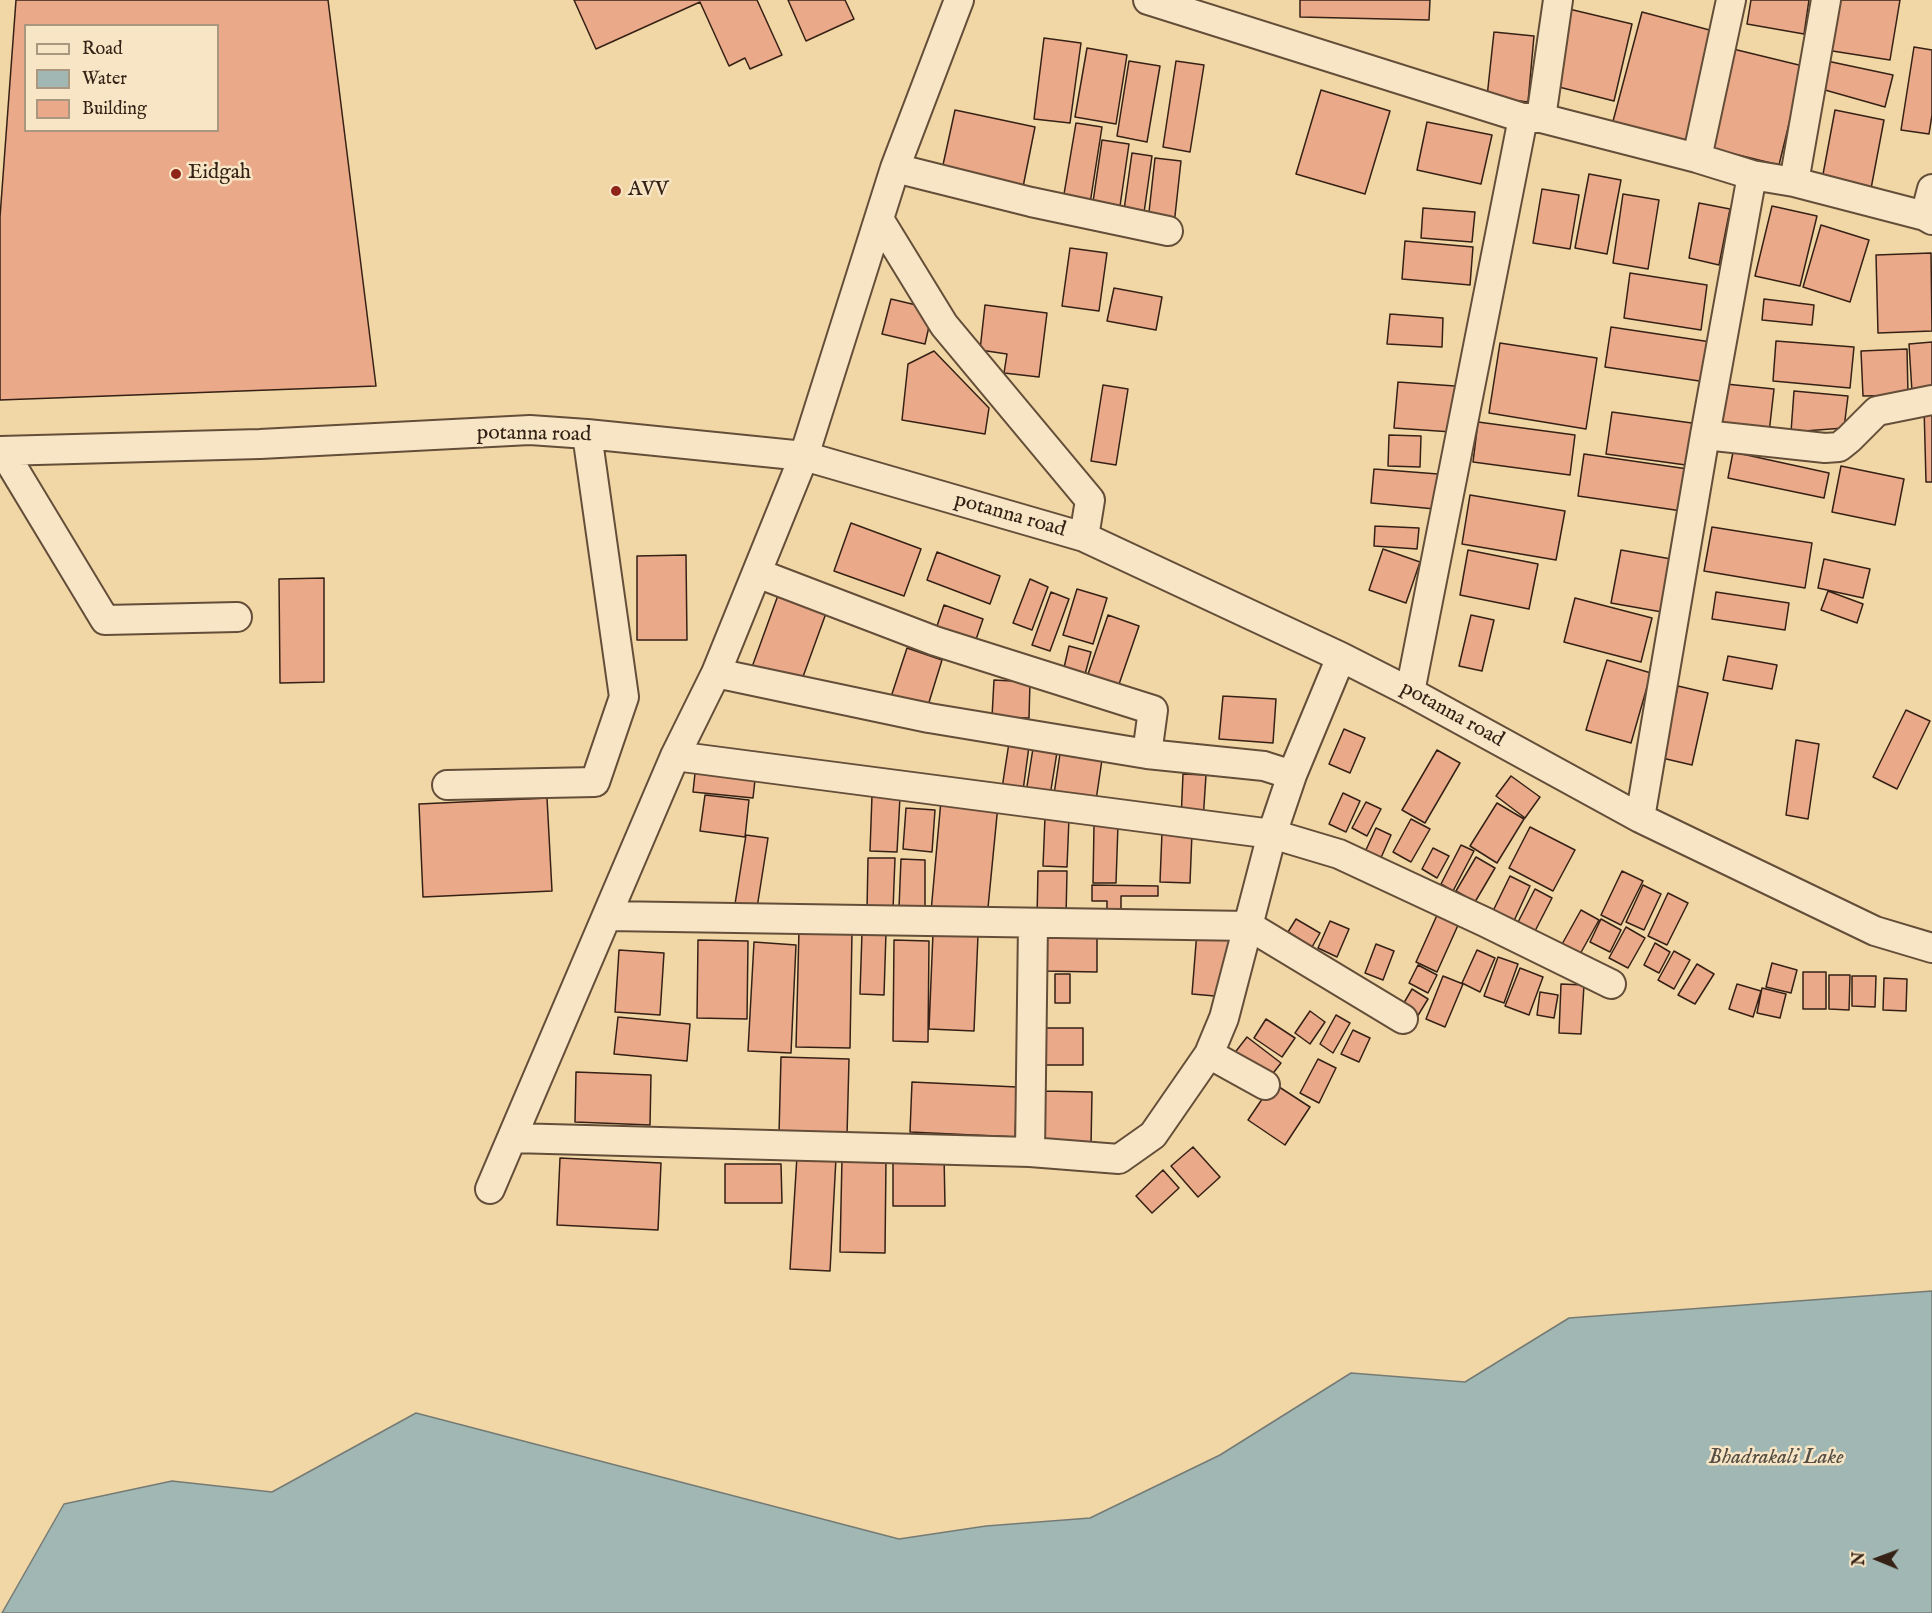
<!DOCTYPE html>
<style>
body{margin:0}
#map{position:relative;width:1932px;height:1613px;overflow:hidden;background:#f2d7a6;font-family:"IM FELL English",serif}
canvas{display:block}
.legend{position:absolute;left:24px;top:24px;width:195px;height:108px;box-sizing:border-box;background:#f7e5c5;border:2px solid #a9977f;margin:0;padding:8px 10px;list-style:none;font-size:18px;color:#352115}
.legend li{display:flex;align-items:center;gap:12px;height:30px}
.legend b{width:30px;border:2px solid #a9977f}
.north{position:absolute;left:1848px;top:1529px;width:60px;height:60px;-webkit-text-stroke:4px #f7e5c5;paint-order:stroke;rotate:271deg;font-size:16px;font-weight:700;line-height:24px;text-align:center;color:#352115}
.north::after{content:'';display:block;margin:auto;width:21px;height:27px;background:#352115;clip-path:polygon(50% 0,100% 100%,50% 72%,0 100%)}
</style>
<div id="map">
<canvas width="1932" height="1613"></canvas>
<ul class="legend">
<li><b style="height:8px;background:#f7e5c5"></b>Road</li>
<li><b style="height:16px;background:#a0b7b3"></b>Water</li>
<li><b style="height:16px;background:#eaa988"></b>Building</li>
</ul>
<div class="north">N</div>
</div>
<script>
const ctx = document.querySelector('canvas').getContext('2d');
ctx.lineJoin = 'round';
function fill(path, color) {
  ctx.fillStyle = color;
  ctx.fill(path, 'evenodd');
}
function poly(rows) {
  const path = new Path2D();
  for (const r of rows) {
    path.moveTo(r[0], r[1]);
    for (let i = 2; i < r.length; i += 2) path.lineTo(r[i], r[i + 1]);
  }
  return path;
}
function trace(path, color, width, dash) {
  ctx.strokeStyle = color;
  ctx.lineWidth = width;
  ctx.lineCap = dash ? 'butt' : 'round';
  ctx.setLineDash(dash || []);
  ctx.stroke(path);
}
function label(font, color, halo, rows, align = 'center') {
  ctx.font = font + ' "IM FELL English",serif';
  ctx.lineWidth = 5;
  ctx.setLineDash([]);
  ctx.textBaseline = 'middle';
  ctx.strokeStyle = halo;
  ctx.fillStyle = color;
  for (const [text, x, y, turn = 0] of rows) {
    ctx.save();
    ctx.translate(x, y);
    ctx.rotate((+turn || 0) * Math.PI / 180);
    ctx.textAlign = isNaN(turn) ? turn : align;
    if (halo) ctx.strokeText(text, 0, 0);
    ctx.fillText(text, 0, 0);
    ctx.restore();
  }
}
const water = poly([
 [1932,1291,1932,1613,2,1613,64,1504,172,1481,272,1492,416,1413,899,1539,986,1526,1090,1518,1220,1455,1351,1373,1465,1382,1569,1318,1932,1291]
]);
const building = poly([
 [16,0,328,0,376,386,0,400,0,217,16,0],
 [26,26,218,26,218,130,26,130,26,26],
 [574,0,757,0,782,55,750,69,745,58,729,66,700,2,596,49,574,0],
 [788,0,845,0,854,19,806,41,788,0],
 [1300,0,1430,0,1429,20,1300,17,1300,0],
 [1751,0,1809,0,1804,34,1747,24,1751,0],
 [1834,0,1900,0,1890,60,1826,50,1834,0],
 [1569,9,1632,24,1614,101,1551,85,1569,9],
 [1642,12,1717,32,1687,145,1612,125,1642,12],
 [1494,32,1534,36,1528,102,1487,97,1494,32],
 [1044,38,1081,43,1070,123,1034,119,1044,38],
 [1914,47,1932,50,1932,115,1929,134,1901,130,1914,47],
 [1087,48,1127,55,1116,124,1075,117,1087,48],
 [1729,48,1803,66,1779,165,1706,147,1729,48],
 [1129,61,1160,66,1147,142,1117,136,1129,61],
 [1176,61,1204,65,1190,152,1163,147,1176,61],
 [1827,61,1893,75,1885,107,1825,90,1827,61],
 [1321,90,1390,111,1365,194,1296,174,1321,90],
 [955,110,1035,127,1022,192,941,174,955,110],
 [1835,110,1884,120,1870,194,1821,185,1835,110],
 [1427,122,1492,135,1481,184,1417,170,1427,122],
 [1076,123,1102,127,1089,210,1062,206,1076,123],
 [1102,140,1129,144,1119,213,1092,209,1102,140],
 [1132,153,1152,156,1143,220,1123,217,1132,153],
 [1155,158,1181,161,1174,225,1148,221,1155,158],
 [1589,174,1621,180,1607,254,1575,248,1589,174],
 [1542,189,1579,195,1570,249,1533,243,1542,189],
 [1623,194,1659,200,1648,269,1613,263,1623,194],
 [1699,203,1730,209,1719,265,1689,258,1699,203],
 [1772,206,1817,216,1800,286,1755,276,1772,206],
 [1423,208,1475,212,1472,242,1421,238,1423,208],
 [1821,225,1869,240,1850,302,1803,287,1821,225],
 [1405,241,1473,247,1470,285,1402,279,1405,241],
 [1070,248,1107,253,1099,311,1062,306,1070,248],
 [1931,253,1932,331,1878,333,1876,255,1931,253],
 [1630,273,1707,285,1701,330,1624,318,1630,273],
 [1114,288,1162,297,1156,330,1107,321,1114,288],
 [891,299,933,309,925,344,882,334,891,299],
 [1764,299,1814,305,1812,325,1762,320,1764,299],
 [985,305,1047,313,1039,377,1004,373,1007,354,980,350,985,305],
 [1390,314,1443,318,1442,347,1387,344,1390,314],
 [1611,327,1711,342,1706,382,1605,367,1611,327],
 [1776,341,1854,347,1850,388,1773,381,1776,341],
 [1932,342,1932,390,1912,392,1909,344,1932,342],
 [1500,343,1597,358,1586,429,1489,413,1500,343],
 [1907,349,1908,395,1863,396,1861,351,1907,349],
 [934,351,989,408,985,434,902,420,908,364,934,351],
 [1398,382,1455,386,1452,432,1394,428,1398,382],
 [1726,384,1774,389,1769,433,1721,427,1726,384],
 [1103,385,1128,389,1116,465,1091,461,1103,385],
 [1794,391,1848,396,1844,428,1791,432,1794,391],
 [1932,405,1932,482,1926,482,1924,406,1932,405],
 [1612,412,1699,424,1693,466,1606,454,1612,412],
 [1478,422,1575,435,1570,475,1473,462,1478,422],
 [1389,435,1421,436,1420,467,1388,466,1389,435],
 [1733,452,1829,473,1824,498,1728,478,1733,452],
 [1584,454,1688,469,1682,511,1578,496,1584,454],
 [1841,466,1904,479,1895,525,1832,512,1841,466],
 [1374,469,1438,474,1435,509,1371,503,1374,469],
 [1470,495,1565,511,1556,560,1462,544,1470,495],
 [851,523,921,549,904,596,834,571,851,523],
 [1375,526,1419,528,1417,549,1374,546,1375,526],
 [1712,527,1812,543,1805,588,1704,571,1712,527],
 [1383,549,1420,562,1406,603,1369,590,1383,549],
 [1468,550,1538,564,1529,609,1460,595,1468,550],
 [1621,550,1671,559,1662,612,1611,603,1621,550],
 [937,552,1000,576,990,604,927,580,937,552],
 [686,555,687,640,637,640,637,556,686,555],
 [1824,559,1870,569,1863,598,1818,588,1824,559],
 [324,578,324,682,280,683,279,579,324,578],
 [1030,579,1048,587,1032,630,1013,623,1030,579],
 [781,587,829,605,800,685,752,667,781,587],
 [1077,589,1107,598,1093,644,1063,635,1077,589],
 [1828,591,1863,604,1857,623,1821,610,1828,591],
 [1051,592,1069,599,1050,651,1032,645,1051,592],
 [1716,592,1789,603,1785,630,1712,619,1716,592],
 [1575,598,1652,618,1641,662,1564,642,1575,598],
 [944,605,983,619,972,651,933,638,944,605],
 [1108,615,1139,626,1117,690,1086,680,1108,615],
 [1471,615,1494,620,1482,671,1459,666,1471,615],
 [1069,646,1091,652,1084,678,1063,672,1069,646],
 [907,648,942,660,926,712,890,700,907,648],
 [1728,656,1777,665,1772,689,1723,680,1728,656],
 [1607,660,1651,673,1631,743,1586,730,1607,660],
 [994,680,1030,682,1029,718,992,717,994,680],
 [1678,686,1708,693,1692,765,1662,758,1678,686],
 [1223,696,1276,699,1273,743,1219,739,1223,696],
 [1906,710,1930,721,1897,789,1873,777,1906,710],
 [1344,729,1365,738,1350,773,1329,764,1344,729],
 [1010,736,1030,739,1022,798,1001,795,1010,736],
 [1796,740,1819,744,1808,819,1786,815,1796,740],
 [1034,742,1058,746,1049,802,1025,799,1034,742],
 [1061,747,1103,753,1095,807,1053,801,1061,747],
 [1437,750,1460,763,1425,823,1402,810,1437,750],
 [696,764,756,771,753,798,693,792,696,764],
 [1183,774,1206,775,1203,821,1181,820,1183,774],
 [1511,776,1540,797,1525,818,1496,796,1511,776],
 [1343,793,1360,801,1346,832,1329,824,1343,793],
 [705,795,749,800,745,837,700,831,705,795],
 [872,795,900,797,897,852,870,851,872,795],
 [547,798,552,891,423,897,419,804,547,798],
 [941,800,998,805,987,918,931,912,941,800],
 [1366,802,1381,809,1367,836,1352,828,1366,802],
 [1497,803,1524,819,1497,863,1470,846,1497,803],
 [906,808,935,810,932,852,903,849,906,808],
 [1045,817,1069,818,1067,867,1043,866,1045,817],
 [1411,819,1430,829,1411,862,1393,852,1411,819],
 [1094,825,1118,825,1116,883,1093,883,1094,825],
 [1530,827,1575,850,1553,891,1509,868,1530,827],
 [1376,828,1391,835,1380,860,1365,852,1376,828],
 [1162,832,1192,833,1190,883,1160,882,1162,832],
 [746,835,768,838,757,908,735,904,746,835],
 [1461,845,1474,851,1453,891,1441,884,1461,845],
 [1433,848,1449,856,1437,878,1422,869,1433,848],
 [1476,857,1495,868,1475,902,1456,891,1476,857],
 [868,858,895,858,893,910,867,910,868,858],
 [901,859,925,860,925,908,899,908,901,859],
 [1038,871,1067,871,1066,918,1037,917,1038,871],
 [1622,871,1643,881,1621,925,1601,915,1622,871],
 [1510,876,1530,886,1513,923,1492,913,1510,876],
 [1092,885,1158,886,1158,896,1121,896,1121,909,1107,910,1107,901,1092,901,1092,885],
 [1643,885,1661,894,1644,930,1626,922,1643,885],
 [1535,889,1552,898,1534,933,1517,924,1535,889],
 [1668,893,1688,903,1667,945,1648,936,1668,893],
 [1581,910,1599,920,1579,956,1561,946,1581,910],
 [1438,913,1459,923,1437,972,1416,962,1438,913],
 [1296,919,1320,933,1312,947,1288,932,1296,919],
 [1601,919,1621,930,1610,952,1590,942,1601,919],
 [1330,921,1349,929,1337,957,1318,948,1330,921],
 [1626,927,1645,938,1628,968,1609,958,1626,927],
 [799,930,852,931,850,1048,796,1047,799,930],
 [1197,931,1231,934,1226,997,1192,994,1197,931],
 [862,932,886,932,884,995,860,994,862,932],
 [933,933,978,935,974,1031,929,1029,933,933],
 [1044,934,1097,934,1097,972,1044,971,1044,934],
 [698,940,748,941,747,1019,697,1018,698,940],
 [894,940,929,941,928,1042,893,1041,894,940],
 [754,942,796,945,791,1053,748,1051,754,942],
 [1655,943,1670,952,1659,973,1644,965,1655,943],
 [1376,944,1394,951,1383,980,1365,973,1376,944],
 [619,950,664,953,660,1015,615,1012,619,950],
 [1477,950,1495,958,1480,992,1462,983,1477,950],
 [1674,951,1690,960,1674,989,1658,980,1674,951],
 [1498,957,1518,964,1504,1003,1484,996,1498,957],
 [1772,963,1797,970,1791,993,1766,987,1772,963],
 [1697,964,1714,974,1695,1004,1678,995,1697,964],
 [1418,965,1437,975,1428,993,1409,983,1418,965],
 [1520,968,1543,977,1529,1015,1505,1006,1520,968],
 [1803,972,1826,972,1826,1009,1803,1009,1803,972],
 [1055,974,1070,974,1070,1003,1055,1003,1055,974],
 [1829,975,1850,975,1849,1010,1829,1009,1829,975],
 [1443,976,1463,984,1445,1027,1426,1019,1443,976],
 [1852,976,1876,976,1875,1007,1852,1006,1852,976],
 [1884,978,1907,979,1906,1011,1883,1010,1884,978],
 [1561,984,1584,985,1581,1034,1559,1033,1561,984],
 [1737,984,1761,991,1753,1017,1729,1009,1737,984],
 [1762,988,1786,994,1780,1018,1757,1013,1762,988],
 [1412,989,1428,999,1417,1017,1401,1008,1412,989],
 [1540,992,1558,995,1554,1018,1537,1015,1540,992],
 [1310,1011,1325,1022,1310,1044,1295,1033,1310,1011],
 [1336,1015,1350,1023,1333,1053,1320,1044,1336,1015],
 [618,1017,690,1024,687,1061,614,1054,618,1017],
 [1266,1019,1295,1038,1282,1057,1254,1038,1266,1019],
 [1043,1028,1083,1028,1083,1065,1043,1065,1043,1028],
 [1353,1030,1370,1038,1359,1062,1341,1054,1353,1030],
 [1247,1037,1281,1063,1267,1081,1233,1055,1247,1037],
 [781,1057,849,1059,847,1136,779,1134,781,1057],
 [1318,1059,1336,1068,1319,1103,1300,1093,1318,1059],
 [576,1072,651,1075,650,1125,575,1122,576,1072],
 [912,1082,1017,1087,1015,1137,910,1132,912,1082],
 [1273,1083,1310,1107,1285,1145,1248,1120,1273,1083],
 [1043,1091,1092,1092,1091,1146,1041,1145,1043,1091],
 [1193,1147,1220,1177,1198,1197,1171,1166,1193,1147],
 [893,1154,944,1154,945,1206,893,1206,893,1154],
 [797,1156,836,1158,830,1271,790,1269,797,1156],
 [560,1158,661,1163,658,1230,557,1225,560,1158],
 [842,1158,886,1159,885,1253,840,1252,842,1158],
 [725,1164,781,1164,782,1203,725,1203,725,1164],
 [1163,1170,1179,1188,1152,1213,1136,1196,1163,1170]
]);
const minor = poly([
 [1148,0,1523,118,1541,118,1697,158,1752,175,1794,182,1925,216,1932,220],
 [1541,118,1558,0],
 [1697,158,1731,0],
 [895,168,1031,202,1168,231],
 [1794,182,1826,0],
 [1925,216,1932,189],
 [879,219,944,325,1090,500,1084,537],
 [1705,435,1825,448,1839,447,1849,439,1877,411,1932,400],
 [0,451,260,444,530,430,587,434,804,456,1084,537,1341,657,1410,692,1640,818,1875,931,1932,948],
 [3,451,105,620,237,617],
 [757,573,935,641,1153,710,1147,754],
 [716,673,929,718,1147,754,1264,766,1292,775],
 [1410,692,1523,118],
 [675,756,1272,834,1339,854,1485,922,1611,984],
 [447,785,595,782,624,697,587,434],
 [1640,818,1705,435,1752,175],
 [607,916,1249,926,1403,1019],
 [1209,1054,1265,1085],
 [512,1138,1030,1152,1119,1159,1153,1135,1209,1054,1224,1018,1272,834,1292,775,1341,657],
 [1030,1152,1033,923],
 [490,1189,675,756,716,673,804,456,895,168,959,0]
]);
const markers = [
 [176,174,6,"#8f2418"],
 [616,191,6,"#8f2418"]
];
const poiNames = [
 ["Eidgah",188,174],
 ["AVV",628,191]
];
const streetNames = [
 ["potanna road",534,435,1],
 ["potanna road",1010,516,16],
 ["potanna road",1452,715,29]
];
const waterNames = [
 ["Bhadrakali Lake",1776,1458]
];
fill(water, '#a0b7b3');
trace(water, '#757b74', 1.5);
fill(building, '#eaa988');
trace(building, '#352115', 1.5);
trace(minor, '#644e39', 32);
trace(minor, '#f7e5c5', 28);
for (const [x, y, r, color] of markers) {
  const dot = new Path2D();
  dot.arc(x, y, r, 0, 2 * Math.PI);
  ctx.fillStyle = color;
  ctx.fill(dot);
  trace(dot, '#f7e5c5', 2);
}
label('21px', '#352115', '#f7e5c5', poiNames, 'left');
label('21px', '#352115', '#f7e5c5', streetNames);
label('italic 22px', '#554e44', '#f7e5c5', waterNames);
</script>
